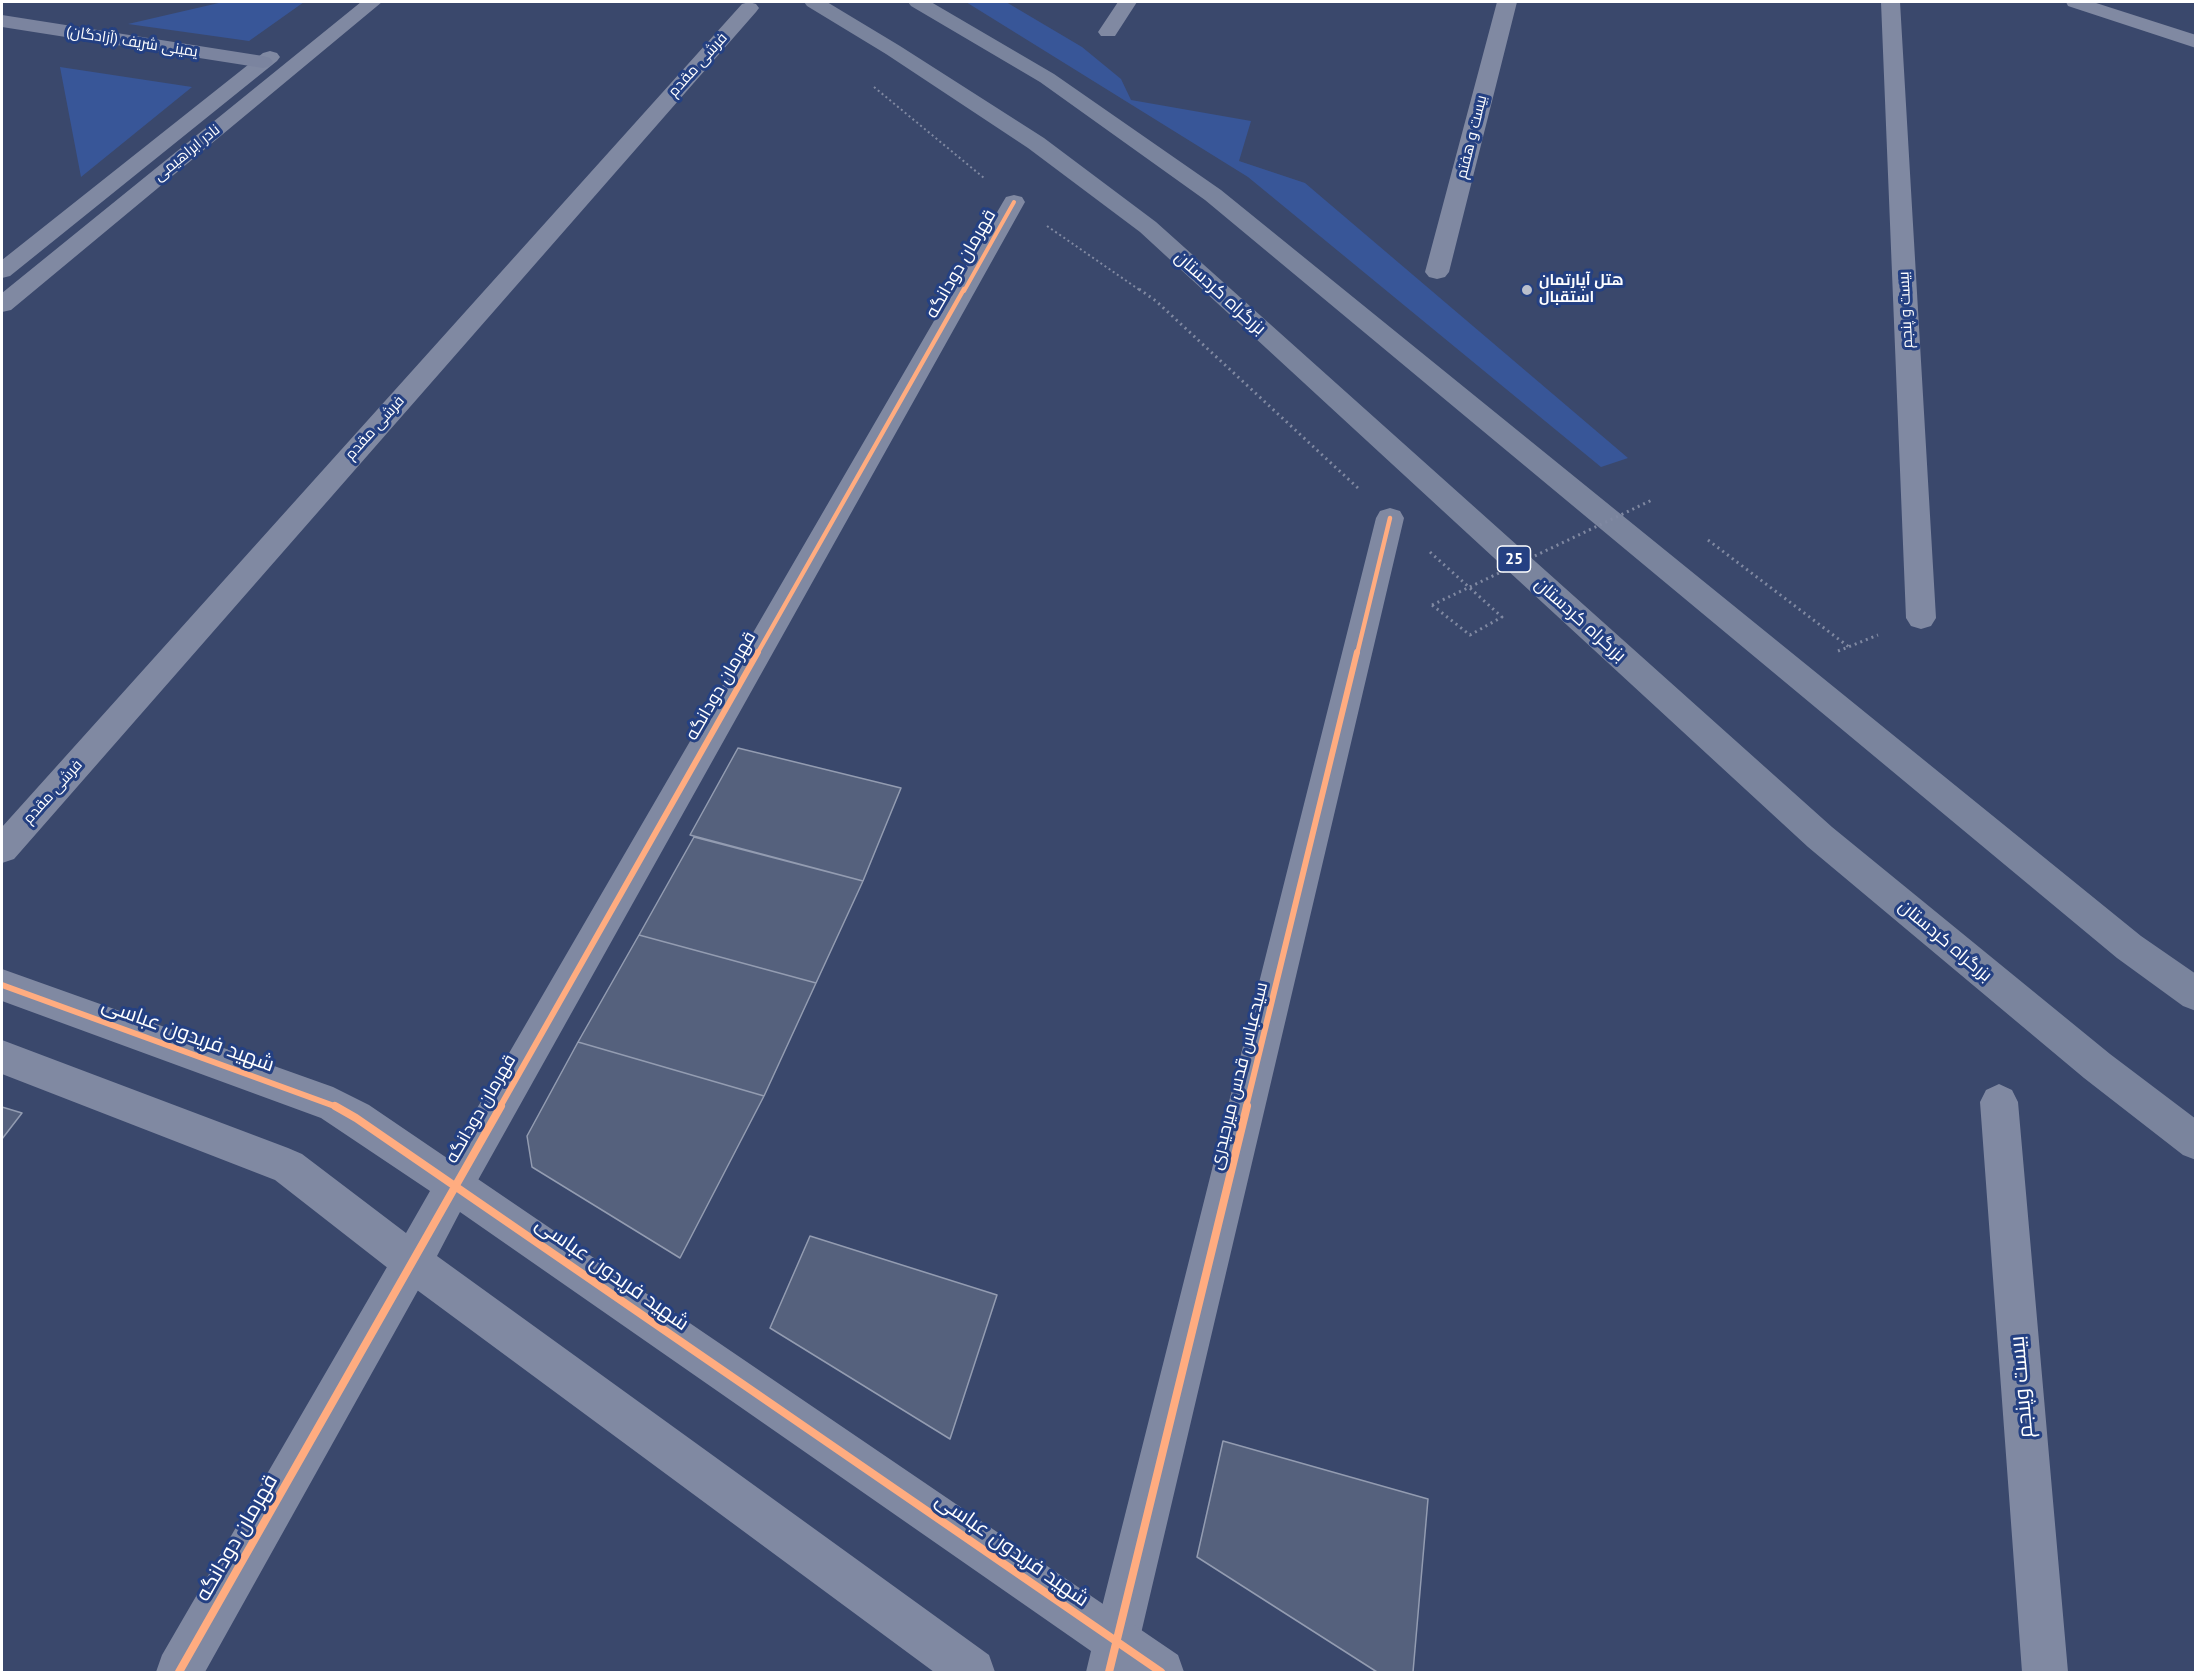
<!DOCTYPE html>
<meta charset="utf-8">
<style>
body{margin:0}
#map{position:relative;width:2197px;height:1674px;overflow:hidden;background:#3a486c;font-family:"PT Sans",sans-serif}
canvas{display:block}
.frame{position:absolute;inset:0;border:3px solid #fff;pointer-events:none}
</style>
<div id="map">
<canvas width="2197" height="1674"></canvas>
<div class="frame"></div>
</div>
<script>
const ctx = document.querySelector('canvas').getContext('2d');
ctx.lineJoin = 'round';
function fill(path, color) {
  ctx.fillStyle = color;
  ctx.fill(path, 'evenodd');
}
function poly(rows) {
  const path = new Path2D();
  for (const r of rows) {
    path.moveTo(r[0], r[1]);
    for (let i = 2; i < r.length; i += 2) path.lineTo(r[i], r[i + 1]);
  }
  return path;
}
function trace(path, color, width, dash) {
  ctx.strokeStyle = color;
  ctx.lineWidth = width;
  ctx.lineCap = dash ? 'butt' : 'round';
  ctx.setLineDash(dash || []);
  ctx.stroke(path);
}
function label(font, color, halo, rows, align = 'center') {
  ctx.font = font + ' "PT Sans",Cairo,sans-serif';
  ctx.lineWidth = 6;
  ctx.setLineDash([]);
  ctx.textBaseline = 'middle';
  ctx.strokeStyle = halo;
  ctx.fillStyle = color;
  for (const [text, x, y, turn = 0] of rows) {
    ctx.save();
    ctx.translate(x, y);
    ctx.rotate((+turn || 0) * Math.PI / 180);
    ctx.textAlign = isNaN(turn) ? turn : align;
    if (halo) ctx.strokeText(text, 0, 0);
    ctx.fillText(text, 0, 0);
    ctx.restore();
  }
}
const green = poly([
 [223,2,304,2,249,41,128,24],
 [966,2,1006,2,1082,47,1121,79,1131,100,1251,121,1239,161,1305,183,1628,458,1601,467,1248,177],
 [60,67,192,87,81,177]
]);
const building = poly([
 [738,748,901,788,863,881,690,835,738,748],
 [694,837,863,881,816,983,639,935,694,837],
 [639,935,816,983,764,1096,578,1042,639,935],
 [578,1042,764,1096,680,1258,532,1167,527,1136,578,1042],
 [2,1107,22,1113,2,1139,2,1107],
 [810,1236,997,1295,950,1439,770,1328,810,1236],
 [1223,1441,1428,1499,1413,1672,1377,1672,1197,1557,1223,1441]
]);
const pathFar1 = poly([
 [874,87,984,178],
 [1047,226,1141,291]
]);
const path = poly([
 [1139,289,1156,301,1359,489],
 [1708,540,1849,647],
 [1430,552,1502,617,1470,635,1432,605],
 [1838,651,1878,635]
]);
const minor = poly([
 [749,2,756,4,759,8,756,12,14,859,2,863,2,827,742,4,749,2],
 [1118,2,1137,2,1115,36,1101,36,1098,32,1118,2],
 [1497,2,1517,2,1449,272,1445,277,1437,279,1429,277,1425,272,1497,2],
 [1881,2,1900,2,1936,618,1931,626,1921,629,1911,626,1906,618,1881,2],
 [1014,195,1022,197,1025,202,468,1198,454,1204,440,1198,435,1185,440,1172,1003,202,1006,197,1014,195],
 [1390,508,1400,511,1404,518,1139,1642,1132,1658,1116,1665,1100,1658,1093,1642,1376,518,1380,511,1390,508],
 [1999,1084,2012,1090,2018,1102,2068,1672,2022,1672,1980,1102,1986,1090,1999,1084],
 [412,1242,426,1248,432,1262,426,1276,205,1672,156,1672,162,1655,398,1248,412,1242]
]);
const tertiary = poly([
 [361,2,382,2,11,310,2,312,2,293,361,2],
 [2066,2,2093,2,2196,35,2196,48,2068,6,2066,2],
 [270,51,277,53,280,57,277,61,10,276,2,278,2,260,263,53,270,51],
 [2,969,333,1087,369,1105,1178,1655,1184,1672,1086,1672,1091,1651,460,1212,437,1256,989,1655,995,1672,934,1672,398,1276,275,1180,2,1074,2,1040,288,1148,302,1154,406,1233,430,1191,321,1118,2,1001,2,969]
]);
const secondary = poly([
 [2,15,263,56,270,58,273,62,270,66,263,68,2,27,2,15]
]);
const trunk = poly([
 [804,2,827,2,900,46,1044,138,1156,222,1832,827,2110,1054,2196,1119,2196,1160,2183,1155,2084,1078,1808,847,1140,232,1028,148,886,54,807,6,804,2],
 [908,2,931,2,1054,74,1221,190,2141,936,2196,974,2196,1011,2183,1006,2117,958,1205,200,1040,82,911,6,908,2]
]);
const pathBridge = poly([
 [1432,605,1652,500]
]);
const cyclewayFar3 = poly([
 [964,291,1014,202]
]);
const cyclewayFar2 = poly([
 [757,654,964,289],
 [1357,654,1390,518]
]);
const cyclewayFar1 = poly([
 [2,985,337,1107],
 [500,1107,758,652],
 [1246,1107,1357,652]
]);
const cycleway = poly([
 [335,1106,356,1118,1161,1672],
 [179,1672,501,1106],
 [1109,1672,1247,1106]
]);
const markers = [
 [1527,290,6,"#babfcc"]
];
const farStreetnames = [
 ["یمینی شریف (آزادگان)",132,42,9],
 ["فرشی مقدم",698,65,-48],
 ["بیست و هفتم",1472,137,-76],
 ["نادر ابراهیمی",187,153,-39],
 ["بیست و پنجم",1906,310,-93],
 ["فرشی مقدم",375,428,-48],
 ["فرشی مقدم",53,792,-48]
];
const farPoinames = [
 ["هتل آپارتمان",1539,281],
 ["استقبال",1539,298]
];
const shields = [
 [1514,559,33]
];
const shieldNames = [
 ["25",1514,559]
];
const streetNames = [
 ["قهرمان دودانگه",961,264,-60],
 ["بزرگراه کردستان",1220,293,42],
 ["بزرگراه کردستان",1580,620,42],
 ["قهرمان دودانگه",721,686,-60],
 ["بزرگراه کردستان",1945,941,40],
 ["سیدعباس قدس میرحیدری",1239,1076,-76],
 ["قهرمان دودانگه",481,1109,-60]
];
const nearStreetnames = [
 ["شهید فریدون عباسی",188,1035,20],
 ["شهید فریدون عباسی",612,1274,35],
 ["بیست وپنجم",2022,1387,-95],
 ["قهرمان دودانگه",237,1538,-60],
 ["شهید فریدون عباسی",1012,1550,35]
];
fill(green, '#385698');
fill(building, '#55617d');
trace(building, '#939cb1', 1.5);
trace(pathFar1, '#8089a2', 2, [2, 3]);
trace(path, '#8089a2', 3, [2, 4]);
fill(minor, '#8089a2');
fill(tertiary, '#8089a2');
fill(secondary, '#7b849f');
fill(trunk, '#7a849d');
trace(pathBridge, '#8089a2', 3, [2, 4]);
trace(cyclewayFar3, '#ffac80', 4);
trace(cyclewayFar2, '#ffac80', 4.5);
trace(cyclewayFar1, '#ffac80', 6);
trace(cycleway, '#ffac80', 8);
for (const [x, y, r, color] of markers) {
  const dot = new Path2D();
  dot.arc(x, y, r, 0, 2 * Math.PI);
  ctx.fillStyle = color;
  ctx.fill(dot);
  trace(dot, '#244082', 2);
}
label('15px', '#fff', '#244082', farStreetnames);
label('bold 15px', '#fff', '#244082', farPoinames, 'left');
for (const [x, y, w] of shields) {
  const box = new Path2D();
  box.roundRect(x - w / 2, y - 13, w, 26, 4.5);
  ctx.fillStyle = '#244082';
  ctx.fill(box);
  trace(box, '#fff', 1.5);
}
label('bold 16px', '#fff', null, shieldNames);
label('18px', '#fff', '#244082', streetNames);
label('21px', '#fff', '#244082', nearStreetnames);
</script>
